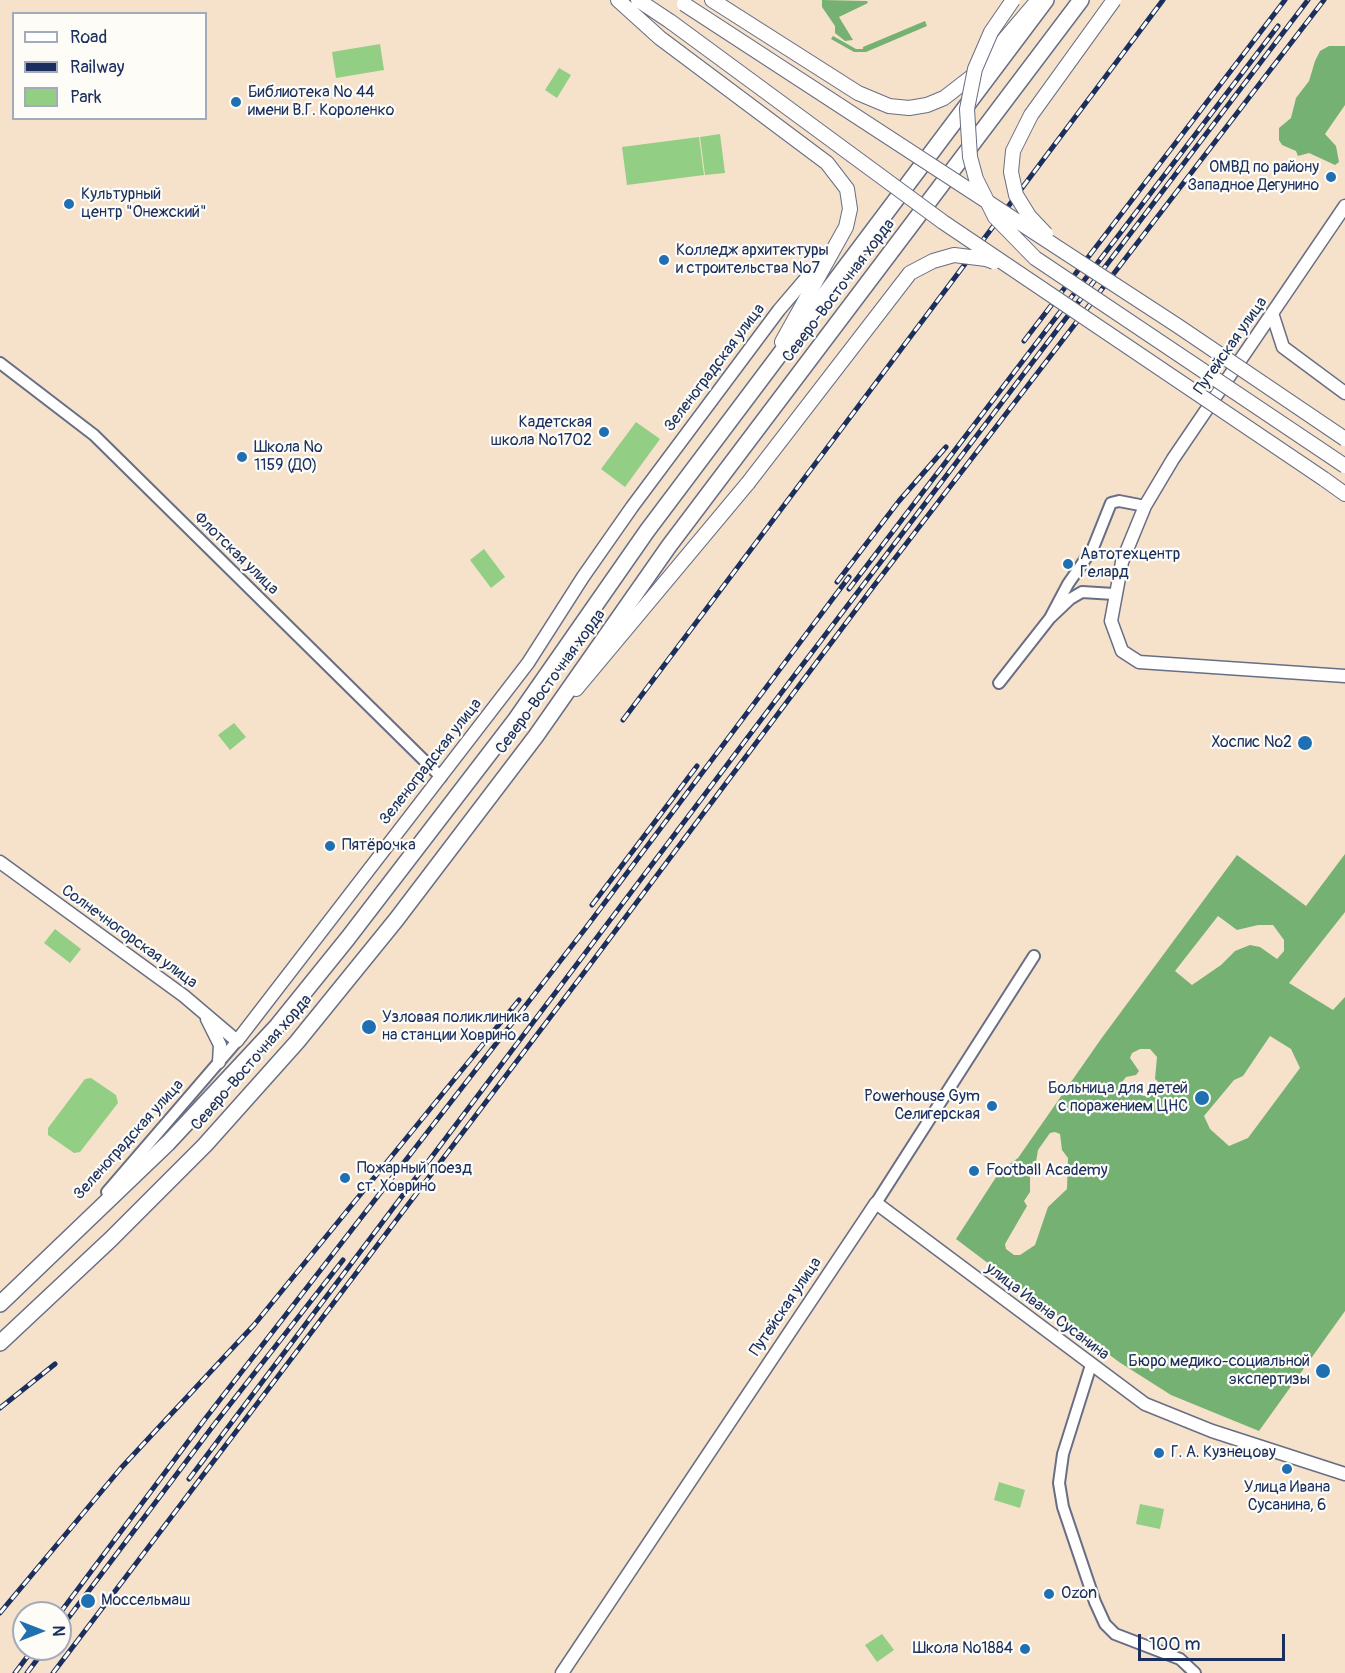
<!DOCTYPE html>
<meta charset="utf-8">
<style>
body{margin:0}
#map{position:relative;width:1345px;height:1673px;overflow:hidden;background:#f6e2ca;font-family:Pangolin,sans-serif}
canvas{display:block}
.legend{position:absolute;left:12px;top:12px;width:195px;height:108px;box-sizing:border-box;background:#fdfcf7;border:2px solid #a3aaba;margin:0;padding:8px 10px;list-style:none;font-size:18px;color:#1b2f5e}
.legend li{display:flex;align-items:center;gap:12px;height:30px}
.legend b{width:30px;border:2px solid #a3aaba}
.north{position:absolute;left:12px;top:1601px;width:60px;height:60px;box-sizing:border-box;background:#fdfcf7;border:2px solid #a3aaba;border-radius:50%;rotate:90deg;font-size:16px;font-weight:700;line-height:24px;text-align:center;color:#1b2f5e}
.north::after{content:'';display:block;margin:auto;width:21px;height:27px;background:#1f6fb2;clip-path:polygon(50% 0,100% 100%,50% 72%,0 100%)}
.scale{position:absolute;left:1138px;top:1634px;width:147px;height:27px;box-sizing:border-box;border:3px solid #1b2f5e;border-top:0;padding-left:8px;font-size:18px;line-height:21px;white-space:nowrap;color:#1b2f5e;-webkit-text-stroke:4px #fdfcf7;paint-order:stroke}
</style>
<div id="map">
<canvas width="1345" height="1673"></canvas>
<ul class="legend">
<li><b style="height:8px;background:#fff"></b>Road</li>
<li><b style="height:8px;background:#1b2f5e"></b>Railway</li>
<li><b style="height:16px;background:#92ce84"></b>Park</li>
</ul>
<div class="north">N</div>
<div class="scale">100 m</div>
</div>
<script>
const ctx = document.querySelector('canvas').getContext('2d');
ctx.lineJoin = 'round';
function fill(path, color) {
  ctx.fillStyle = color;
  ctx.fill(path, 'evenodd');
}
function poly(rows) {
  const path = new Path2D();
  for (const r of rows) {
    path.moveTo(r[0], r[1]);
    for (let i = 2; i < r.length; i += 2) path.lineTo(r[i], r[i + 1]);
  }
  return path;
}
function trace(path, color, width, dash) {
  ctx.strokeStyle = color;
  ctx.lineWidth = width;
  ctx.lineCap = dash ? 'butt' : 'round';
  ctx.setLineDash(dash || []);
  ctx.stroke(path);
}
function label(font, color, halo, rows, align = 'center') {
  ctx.font = font + ' Pangolin,sans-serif';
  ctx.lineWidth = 4.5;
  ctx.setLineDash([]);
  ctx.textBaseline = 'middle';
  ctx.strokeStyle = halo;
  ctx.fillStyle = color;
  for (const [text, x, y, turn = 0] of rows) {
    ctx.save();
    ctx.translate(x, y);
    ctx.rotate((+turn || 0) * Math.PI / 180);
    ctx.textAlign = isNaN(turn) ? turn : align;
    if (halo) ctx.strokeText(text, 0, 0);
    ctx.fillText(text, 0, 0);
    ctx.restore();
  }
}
const green = poly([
 [380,44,384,70,336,78,332,52],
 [559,68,571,75,557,98,545,90],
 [720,134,725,173,705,175,700,137],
 [699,137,704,175,627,185,622,147],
 [636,422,660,439,625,487,601,469],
 [484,549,505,577,491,588,470,560],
 [234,723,246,737,230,750,218,735],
 [55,929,81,949,70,963,44,943],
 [91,1078,116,1095,118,1103,80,1152,74,1153,48,1135,48,1128,85,1079],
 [999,1482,1025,1490,1020,1508,994,1500],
 [1140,1504,1164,1509,1160,1529,1136,1524],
 [882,1634,894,1650,877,1662,865,1645]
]);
const forest = poly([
 [822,0,867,1,868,3,839,17,853,40,845,41,835,33,835,26,822,7],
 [925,21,927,26,866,52,854,52,831,39,833,36,856,49,863,49,863,47],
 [1329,46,1345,46,1345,105,1325,134,1336,146,1339,162,1335,165,1309,153,1298,156,1296,151,1282,145,1279,140,1279,128,1291,118,1296,98,1309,81,1315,61,1320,51],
 [1345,854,1345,912,1289,983,1333,1010,1345,997,1345,1311,1259,1431,1171,1395,1119,1362,956,1239,1000,1171,1018,1158,1101,1039,1237,855,1306,906],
 [1218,916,1237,930,1258,925,1273,925,1284,940,1284,951,1277,959,1260,947,1250,945,1235,951,1221,965,1192,985,1175,971],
 [1270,1036,1291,1049,1300,1068,1248,1138,1229,1146,1210,1129,1204,1116,1234,1080,1243,1076],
 [1140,1049,1150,1049,1157,1057,1155,1079,1163,1086,1162,1091,1148,1096,1143,1096,1140,1086,1124,1087,1122,1082,1126,1077,1136,1075,1139,1071,1130,1058,1132,1053],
 [1055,1132,1060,1134,1062,1150,1068,1158,1067,1189,1048,1207,1035,1245,1020,1255,1014,1255,1006,1249,1005,1244,1027,1206,1024,1201,1030,1192,1030,1176,1035,1168,1038,1150,1050,1133]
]);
const minor = poly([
 [0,363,94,435,441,777],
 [1050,618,1068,584,1093,548,1111,503,1119,501,1145,506],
 [999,683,1050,618,1070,599,1082,592,1114,594],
 [107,1192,237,1041],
 [876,1203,1034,956],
 [1091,1365,1063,1454,1059,1483,1063,1507,1095,1602,1105,1624,1115,1634,1180,1659,1195,1673]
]);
const tertiary = poly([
 [1345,206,1173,459,1145,506,1122,562,1111,621,1122,651,1139,662,1345,676],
 [1273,316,1283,347,1345,393],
 [0,862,184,996,237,1041,528,663,583,577,632,507,779,310,826,255],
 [207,1019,220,1045,219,1062],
 [562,1673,876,1203,1145,1404,1212,1431,1345,1474]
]);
const secondary = poly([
 [618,0,660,38,827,163,847,189,850,209,846,227,782,342],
 [638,0,671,22],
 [712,0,858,93,889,106,909,108,927,105,944,98,975,74,1038,0],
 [1324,479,1345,494],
 [576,689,748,483]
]);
const primary = poly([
 [0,1304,168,1143,277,1026,348,938,516,719,647,531,1046,0],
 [0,1343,111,1239,205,1145,297,1042,396,920,536,736,669,546,1081,0]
]);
const rail = poly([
 [1024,341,1285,0],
 [837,582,899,501,946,447],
 [849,589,1278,26],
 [623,720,1163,0],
 [592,905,697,766],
 [0,1408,55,1364],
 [189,1479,797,672,1308,0],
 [0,1613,121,1468,254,1325,519,1000],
 [60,1613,205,1419,585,929,849,577],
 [60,1629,213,1426,343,1260],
 [15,1673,33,1649],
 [27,1673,45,1649],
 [53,1673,586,970,873,587,1324,0]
]);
const secondaryBridge = poly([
 [1013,0,991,32,975,69,967,109,970,157,976,179,995,217,1035,258,1345,466],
 [684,4,1178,326,1345,439],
 [671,22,943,222,1324,479],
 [1046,234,1029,216,1016,195,1011,172,1013,151,1031,115,1114,0],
 [748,483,910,273,933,261,954,255,986,259,994,262]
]);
const markers = [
 [236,102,6,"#1f6fb2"],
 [1331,177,6,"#1f6fb2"],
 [69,204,6,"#1f6fb2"],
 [664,260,6,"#1f6fb2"],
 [604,432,6,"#1f6fb2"],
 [242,457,6,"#1f6fb2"],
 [1068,564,6,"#1f6fb2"],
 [1305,743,8,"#1f6fb2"],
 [330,846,6,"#1f6fb2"],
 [369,1027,8,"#1f6fb2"],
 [1202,1098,8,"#1f6fb2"],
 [992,1106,6,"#1f6fb2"],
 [974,1171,6,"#1f6fb2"],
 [345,1178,6,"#1f6fb2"],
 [1323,1371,8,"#1f6fb2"],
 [1159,1453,6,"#1f6fb2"],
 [1287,1469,6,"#1f6fb2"],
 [1049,1594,6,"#1f6fb2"],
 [88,1601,8,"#1f6fb2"],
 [1025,1649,6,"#1f6fb2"]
];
const poiNames = [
 ["Библиотека № 44",248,93],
 ["имени В.Г. Короленко",248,111],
 ["ОМВД по району",1319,168,"right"],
 ["Западное Дегунино",1319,186,"right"],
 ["Культурный",81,195],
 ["центр \"Онежский\"",81,213],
 ["Колледж архитектуры",676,251],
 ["и строительства №7",676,269],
 ["Кадетская",592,423,"right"],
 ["школа №1702",592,441,"right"],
 ["Школа №",254,448],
 ["1159 (ДО)",254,466],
 ["Автотехцентр",1080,555],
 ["Гелард",1080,573],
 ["Хоспис №2",1292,743,"right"],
 ["Пятёрочка",342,846],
 ["Узловая поликлиника",382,1018],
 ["на станции Ховрино",382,1036],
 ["Больница для детей",1188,1089,"right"],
 ["с поражением ЦНС",1188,1107,"right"],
 ["Powerhouse Gym",980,1097,"right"],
 ["Селигерская",980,1115,"right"],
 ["Пожарный поезд",357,1169],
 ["ст. Ховрино",357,1187],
 ["Football Academy",986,1171],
 ["Бюро медико-социальной",1310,1362,"right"],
 ["экспертизы",1310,1380,"right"],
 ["Г. А. Кузнецову",1171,1453],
 ["Улица Ивана",1287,1488,"center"],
 ["Сусанина, 6",1287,1506,"center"],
 ["Ozon",1061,1594],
 ["Моссельмаш",101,1601],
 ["Школа №1884",1013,1649,"right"]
];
const streetNames = [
 ["Северо-Восточная хорда",839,291,-53],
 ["Путейская улица",1231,346,-55],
 ["Зеленоградская улица",715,368,-53],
 ["Флотская улица",236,554,44],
 ["Северо-Восточная хорда",551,682,-54],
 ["Зеленоградская улица",431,762,-52],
 ["Солнечногорская улица",129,937,36],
 ["Северо-Восточная хорда",252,1063,-49],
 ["Зеленоградская улица",129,1140,-48],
 ["Путейская улица",786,1307,-56],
 ["улица Ивана Сусанина",1047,1312,37]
];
fill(green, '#92ce84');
fill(forest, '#75b172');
trace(minor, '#686e84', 14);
trace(tertiary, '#686e84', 15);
trace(secondary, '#686e84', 16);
trace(primary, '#686e84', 18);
trace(minor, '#fff', 10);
trace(tertiary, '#fff', 12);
trace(secondary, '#fff', 14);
trace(primary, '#fff', 15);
trace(rail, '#1b2f5e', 5);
trace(rail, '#fdfcf7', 3, [9]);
trace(secondaryBridge, '#686e84', 16, []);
trace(secondaryBridge, '#fff', 14);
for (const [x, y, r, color] of markers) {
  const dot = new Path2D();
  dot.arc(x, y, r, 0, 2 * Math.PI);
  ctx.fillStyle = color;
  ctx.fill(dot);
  trace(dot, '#fdfcf7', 2);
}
label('16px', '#1b2f5e', '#fdfcf7', poiNames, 'left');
label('16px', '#1b2f5e', '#fdfcf7', streetNames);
</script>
